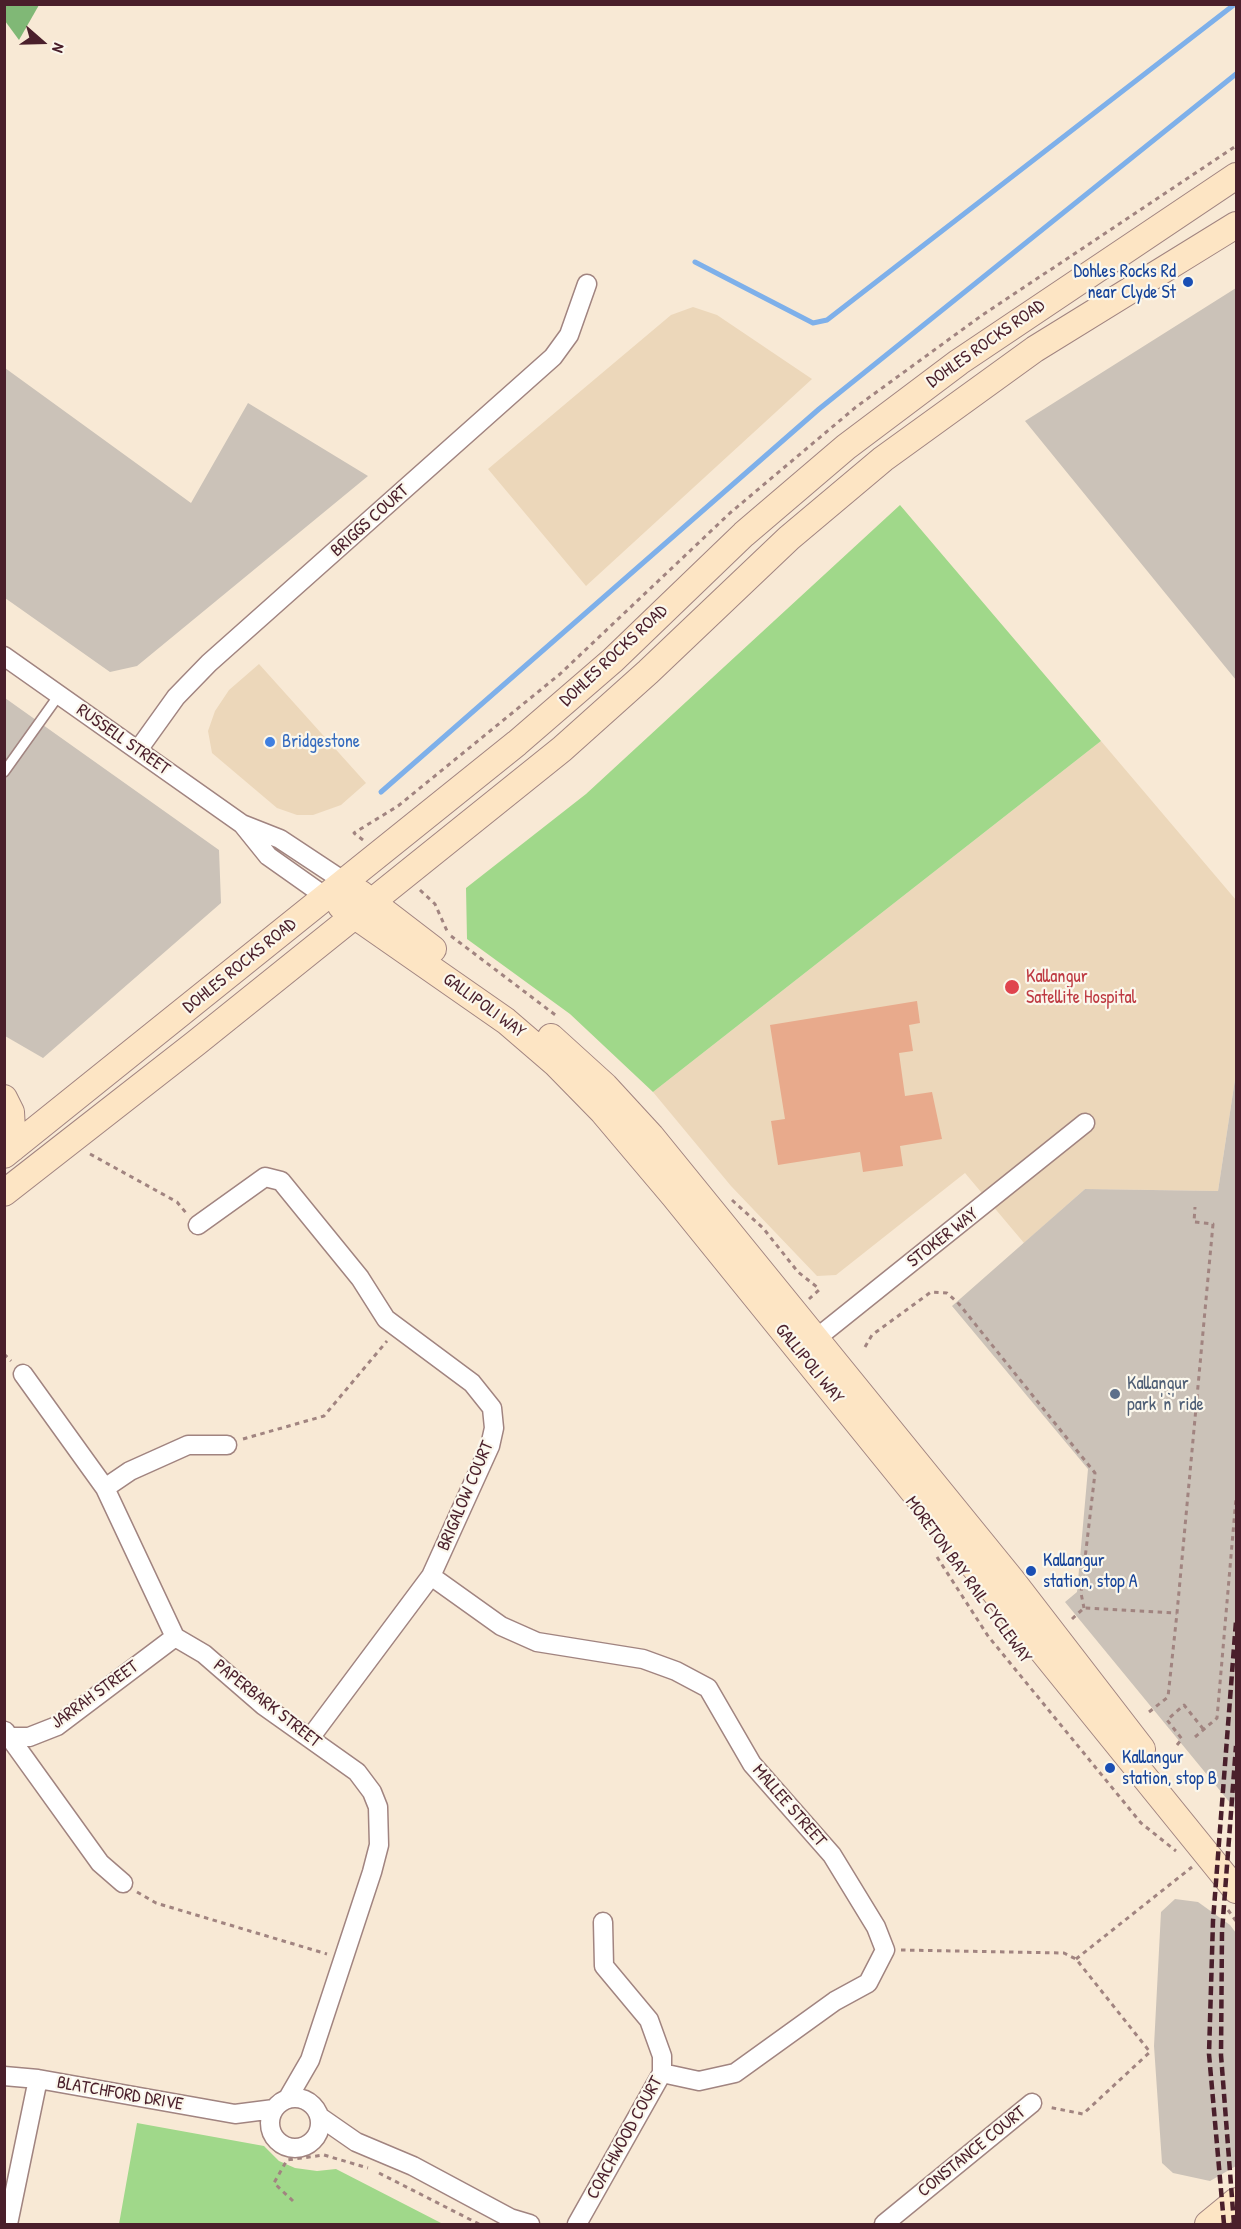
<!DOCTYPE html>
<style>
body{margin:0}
#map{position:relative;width:1241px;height:2229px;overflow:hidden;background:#f8e9d5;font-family:"Patrick Hand",sans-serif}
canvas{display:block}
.frame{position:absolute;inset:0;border:6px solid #4a1f2b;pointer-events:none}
.north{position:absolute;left:12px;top:12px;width:60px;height:60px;-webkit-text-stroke:4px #fbf7ec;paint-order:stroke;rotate:110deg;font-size:16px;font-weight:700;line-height:24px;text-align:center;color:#4a1f2b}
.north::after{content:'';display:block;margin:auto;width:21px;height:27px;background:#4a1f2b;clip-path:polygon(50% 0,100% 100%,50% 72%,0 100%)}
</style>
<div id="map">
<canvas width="1241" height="2229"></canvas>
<div class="frame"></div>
<div class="north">N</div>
</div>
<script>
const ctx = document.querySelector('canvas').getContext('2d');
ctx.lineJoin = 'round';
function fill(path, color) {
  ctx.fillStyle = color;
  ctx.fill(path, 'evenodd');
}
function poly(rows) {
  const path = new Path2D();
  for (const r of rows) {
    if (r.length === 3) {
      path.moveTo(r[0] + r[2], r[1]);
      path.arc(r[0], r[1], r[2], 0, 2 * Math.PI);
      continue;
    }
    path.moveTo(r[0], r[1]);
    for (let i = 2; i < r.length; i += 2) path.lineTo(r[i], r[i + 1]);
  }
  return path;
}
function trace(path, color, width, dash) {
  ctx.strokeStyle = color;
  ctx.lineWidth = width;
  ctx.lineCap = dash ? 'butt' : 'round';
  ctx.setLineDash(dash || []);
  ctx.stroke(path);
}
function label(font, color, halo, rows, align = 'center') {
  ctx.font = font + ' "Patrick Hand",sans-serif';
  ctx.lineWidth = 4.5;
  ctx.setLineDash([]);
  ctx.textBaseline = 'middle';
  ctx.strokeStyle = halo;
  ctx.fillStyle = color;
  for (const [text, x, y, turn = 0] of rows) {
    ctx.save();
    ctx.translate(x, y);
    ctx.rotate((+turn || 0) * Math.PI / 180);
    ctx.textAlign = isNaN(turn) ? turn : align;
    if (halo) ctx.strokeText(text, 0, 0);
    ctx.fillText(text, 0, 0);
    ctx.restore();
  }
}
const built = poly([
 [693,307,717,315,812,379,586,586,488,469,671,315],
 [259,664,366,783,341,805,313,815,297,815,277,808,212,753,208,731,215,711,229,690],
 [1101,741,1236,900,1236,1073,1218,1191,1085,1189,1024,1243,965,1173,836,1275,817,1276,731,1186,653,1092]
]);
const industrial = poly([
 [1236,288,1236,680,1025,421],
 [5,368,191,503,248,403,368,476,137,666,110,672,5,598],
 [5,698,219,850,221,903,43,1058,5,1036],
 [1236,1073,1236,1810,1065,1602,1077,1592,1088,1469,952,1306,1085,1189,1218,1191],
 [1175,1899,1198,1902,1230,1925,1236,1933,1236,2166,1210,2181,1173,2173,1162,2163,1154,2046,1161,1912]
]);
const green = poly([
 [900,505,1101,741,653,1092,570,1014,467,939,466,888,586,794],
 [137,2123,264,2146,279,2161,295,2168,317,2171,336,2169,443,2224,119,2224]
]);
const forest = poly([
 [5,4,39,5,19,40,5,21]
]);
const stream = poly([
 [695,262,813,323,827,320,1235,4],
 [381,792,819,409,1236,74]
]);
const building = poly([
 [917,1001,920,1023,909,1025,913,1051,899,1053,905,1096,932,1092,942,1139,900,1146,903,1166,863,1172,860,1152,778,1165,771,1121,785,1119,770,1025]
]);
const path = poly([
 [363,840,354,833,398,806,560,674,730,513,856,407,981,316,1236,146],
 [420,890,435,904,447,931],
 [451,936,558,1017],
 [90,1154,177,1202,187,1214],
 [732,1200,763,1228,798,1272,817,1287,819,1290,809,1299],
 [865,1347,872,1335,931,1292,947,1293,959,1304,1095,1473,1081,1593,1084,1608],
 [4,1354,11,1361],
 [243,1439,324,1416,387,1341],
 [937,1557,988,1636,1141,1823,1176,1851],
 [1072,1619,1084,1608,1177,1613],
 [1149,1712,1168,1697,1177,1613,1213,1224,1194,1222,1195,1207],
 [1195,1737,1217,1718,1236,1498],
 [1177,1745,1182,1739,1167,1720,1184,1705,1204,1730],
 [137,1892,156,1903,327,1954],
 [1228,1910,1236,1921],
 [901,1950,1064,1953,1076,1959,1150,2052,1083,2114,1048,2107],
 [1076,1959,1192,1867],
 [379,2173,479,2224],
 [293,2201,274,2183,287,2160,324,2155,368,2168]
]);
const lane = poly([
 [4,772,59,695]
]);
const street = poly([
 [4,656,242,824,280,839,345,882],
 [138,750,176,697,209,663,553,357,569,335,587,284],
 [243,825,268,856,326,897],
 [198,1225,265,1177,281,1181,360,1278,386,1319,472,1383,492,1408,494,1428,490,1446,431,1576,310,1738],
 [808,1345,1085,1123],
 [23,1374,105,1488,175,1637,204,1654,264,1706,357,1772,372,1792,378,1807,379,1845,372,1872,310,2060,288,2098],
 [105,1488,130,1471,188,1445,227,1445],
 [431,1576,501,1626,537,1642,643,1659,676,1671,708,1688,752,1764,832,1855,876,1927,885,1950,868,1983,835,2001,735,2073,699,2081,662,2073],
 [5,1731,100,1863,123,1883],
 [8,1737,29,1737,57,1726,175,1637],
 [4,2076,38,2079,235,2114,274,2109],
 [295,2123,25],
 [320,2117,356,2142,413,2166,510,2218,530,2224],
 [8,2224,38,2079],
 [577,2224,662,2073,662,2056,649,2020,604,1966,603,1922],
 [884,2224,1032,2103]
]);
const secondary = poly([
 [360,893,433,949],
 [341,906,506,1021,556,1064,603,1112,674,1196,1236,1890],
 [551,1037,605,1086,651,1136,1011,1579,1142,1749],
 [4,1098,11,1112,13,1148],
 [4,1155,517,743,613,660,744,534,846,447,959,362,1236,176],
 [4,1193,196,1043,562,749,648,672,789,538,883,459,1035,349,1236,225],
 [1208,2224,1236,2201]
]);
const rail = poly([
 [1224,2224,1209,2054,1213,1921,1236,1621],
 [1234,2224,1221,2055,1222,1932,1236,1746]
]);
const markers = [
 [1188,282,6,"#1a4fb4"],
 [270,742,6,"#3f7fe0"],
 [1012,987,8,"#e0444e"],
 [1115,1394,6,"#5c6f8a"],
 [1031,1571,6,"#1a4fb4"],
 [1110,1768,6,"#1a4fb4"]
];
const transitNames = [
 ["Dohles Rocks Rd",1176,272,"right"],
 ["near Clyde St",1176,293,"right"],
 ["Kallangur",1043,1561],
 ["station, stop A",1043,1582],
 ["Kallangur",1122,1758],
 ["station, stop B",1122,1779]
];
const streetNames = [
 ["DOHLES ROCKS ROAD",986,344,-35],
 ["BRIGGS COURT",370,521,-42],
 ["DOHLES ROCKS ROAD",614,656,-43],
 ["RUSSELL STREET",123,740,35],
 ["DOHLES ROCKS ROAD",240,966,-39],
 ["GALLIPOLI WAY",484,1006,36],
 ["STOKER WAY",943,1238,-38],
 ["GALLIPOLI WAY",809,1364,51],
 ["BRIGALOW COURT",466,1496,-67],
 ["MORETON BAY RAIL CYCLEWAY",968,1580,54],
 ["JARRAH STREET",95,1695,-36],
 ["PAPERBARK STREET",267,1704,38],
 ["MALLEE STREET",789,1806,49],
 ["BLATCHFORD DRIVE",120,2094,10],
 ["COACHWOOD COURT",625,2138,-61],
 ["CONSTANCE COURT",972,2152,-39]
];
const shopNames = [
 ["Bridgestone",282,742]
];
const healthNames = [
 ["Kallangur",1026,977],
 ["Satellite Hospital",1026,998]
];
const serviceNames = [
 ["Kallangur",1127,1384],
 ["park 'n' ride",1127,1405]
];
fill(built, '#ecd7ba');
fill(industrial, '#cbc2b8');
fill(green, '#a0d88a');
fill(forest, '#80b876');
trace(stream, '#7eb0ea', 5);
fill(building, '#e8aa8c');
trace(lane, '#a18480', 12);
trace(street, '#a18480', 21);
trace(secondary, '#a18480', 28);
trace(path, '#a18480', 3, [4.5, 4.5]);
trace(lane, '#fff', 9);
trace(street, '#fff', 18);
trace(secondary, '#fde5c4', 26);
trace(rail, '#4a1f2b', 4.5, [9, 4.5]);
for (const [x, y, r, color] of markers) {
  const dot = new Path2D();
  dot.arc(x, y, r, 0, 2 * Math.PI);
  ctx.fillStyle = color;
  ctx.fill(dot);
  trace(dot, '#fbf7ec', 2);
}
label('18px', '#164399', '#fbf7ec', transitNames, 'left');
label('18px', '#4a1f2b', '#fbf7ec', streetNames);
label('18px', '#366cbe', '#fbf7ec', shopNames, 'left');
label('18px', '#be3a42', '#fbf7ec', healthNames, 'left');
label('18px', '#4e5e75', '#fbf7ec', serviceNames, 'left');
</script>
